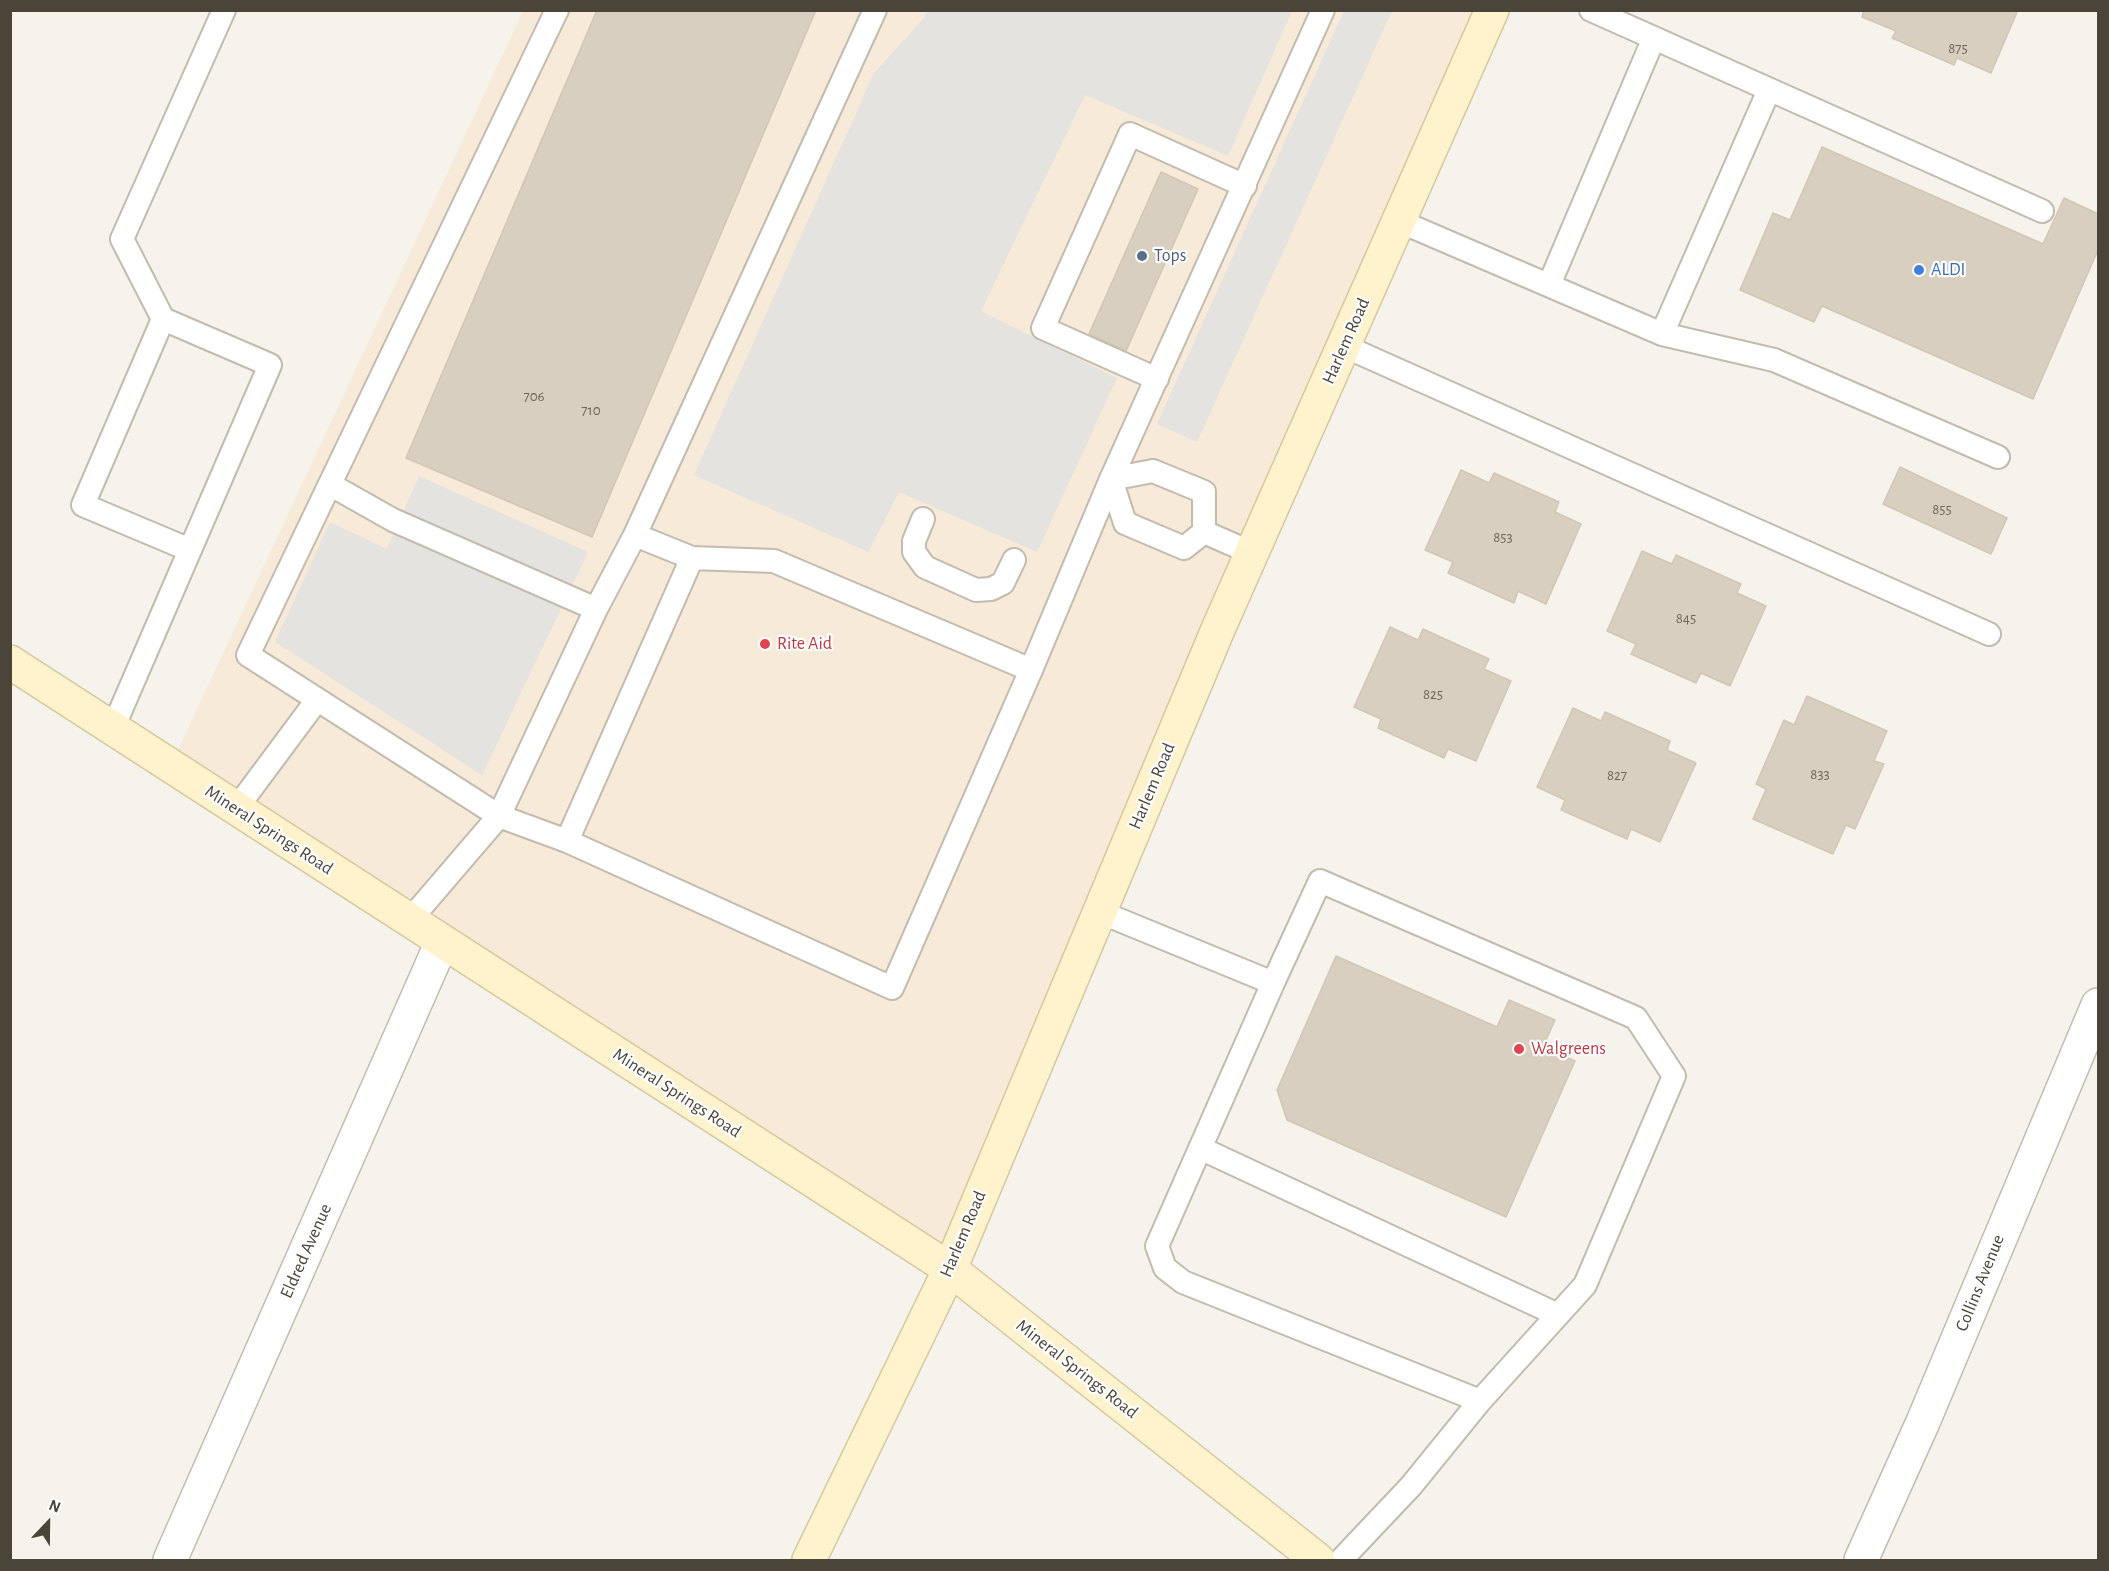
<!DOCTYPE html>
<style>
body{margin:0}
#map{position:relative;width:2109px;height:1571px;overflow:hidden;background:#f6f3ec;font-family:"Alegreya Sans",sans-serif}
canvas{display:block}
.frame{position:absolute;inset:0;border:12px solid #4b4439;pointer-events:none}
.north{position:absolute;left:18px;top:1493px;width:60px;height:60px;-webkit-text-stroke:4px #fff;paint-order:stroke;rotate:22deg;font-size:16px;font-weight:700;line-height:24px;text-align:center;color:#4b4439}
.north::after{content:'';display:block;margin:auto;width:21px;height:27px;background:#4b4439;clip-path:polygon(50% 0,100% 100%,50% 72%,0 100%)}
</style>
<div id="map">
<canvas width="2109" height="1571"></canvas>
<div class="frame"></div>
<div class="north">N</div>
</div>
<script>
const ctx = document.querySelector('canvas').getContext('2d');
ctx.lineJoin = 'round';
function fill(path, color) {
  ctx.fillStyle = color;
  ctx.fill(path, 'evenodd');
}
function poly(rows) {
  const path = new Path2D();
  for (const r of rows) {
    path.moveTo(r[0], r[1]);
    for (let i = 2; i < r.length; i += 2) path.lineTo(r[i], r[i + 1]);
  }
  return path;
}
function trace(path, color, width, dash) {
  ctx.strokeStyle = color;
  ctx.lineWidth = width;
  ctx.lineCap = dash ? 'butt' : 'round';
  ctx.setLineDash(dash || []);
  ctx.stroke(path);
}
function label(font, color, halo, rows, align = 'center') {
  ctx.font = font + ' "Alegreya Sans",sans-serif';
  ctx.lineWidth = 4.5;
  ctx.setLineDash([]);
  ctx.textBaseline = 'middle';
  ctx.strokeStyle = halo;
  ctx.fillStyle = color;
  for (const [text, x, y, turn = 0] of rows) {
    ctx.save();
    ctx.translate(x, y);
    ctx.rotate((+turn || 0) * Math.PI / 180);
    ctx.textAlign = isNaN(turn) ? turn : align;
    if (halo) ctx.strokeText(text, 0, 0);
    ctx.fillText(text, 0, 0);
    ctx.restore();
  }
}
const commercial = poly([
 [523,11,1480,11,942,1249,176,754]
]);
const parking = poly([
 [927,11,1292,11,1228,156,1085,95,981,311,1117,378,1037,552,899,492,868,552,694,475,874,73,924,18],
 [1344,11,1392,11,1197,442,1157,424],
 [419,476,588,552,482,775,275,642,330,522,387,549]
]);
const building = poly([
 [597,10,816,10,592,537,406,458,597,10],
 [1864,10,2018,10,1991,73,1957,58,1954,65,1892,38,1896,31,1862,17,1864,10],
 [1822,147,2043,244,2064,198,2098,214,2098,250,2033,399,1822,306,1814,322,1740,290,1773,213,1790,220,1822,147],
 [1161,172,1198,189,1126,351,1089,334,1161,172],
 [1900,467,2007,518,1991,554,1883,504,1900,467],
 [1461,470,1489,483,1494,473,1559,502,1555,512,1581,524,1546,604,1518,591,1514,603,1448,573,1453,562,1425,550,1461,470],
 [1642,551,1672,564,1676,555,1741,584,1737,593,1766,606,1730,686,1701,673,1696,683,1631,654,1636,644,1607,631,1642,551],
 [1390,627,1418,640,1423,629,1489,659,1484,669,1511,681,1476,761,1448,749,1444,758,1378,728,1381,719,1354,707,1390,627],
 [1807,696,1887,731,1874,761,1884,764,1855,829,1846,825,1833,854,1753,819,1766,789,1756,784,1784,720,1794,725,1807,696],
 [1573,708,1601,721,1605,712,1670,741,1667,750,1696,763,1660,842,1631,829,1627,839,1561,810,1565,800,1537,787,1573,708],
 [1336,956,1497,1027,1509,1000,1555,1020,1543,1047,1575,1061,1506,1217,1287,1120,1277,1090,1336,956]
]);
const lane = poly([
 [557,10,248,655,499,816,567,841,892,988,1031,670,1111,479,1323,10],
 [1591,10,2042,211],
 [1399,221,1662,334,1774,360,1998,457],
 [1549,285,1653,40],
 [163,319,122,239,224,10],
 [1662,334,1769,90],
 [1344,346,1989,634],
 [1157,379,1043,328,1130,134,1245,186],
 [1153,471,1204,492,1204,532,1184,548,1125,523,1111,479,1153,471],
 [331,485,393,520,596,609],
 [923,519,914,541,914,552,925,567,976,590,991,589,1003,583,1014,560],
 [1204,532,1252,553],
 [635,535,875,10],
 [113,728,270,365,163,319,83,505,190,550],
 [236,809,317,700],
 [567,841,692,558],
 [1100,912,1273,983,1320,881,1636,1018,1674,1076,1585,1285,1480,1401,1411,1486,1341,1560],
 [409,921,499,816,596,609,635,535,692,558,774,561,1031,670],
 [1273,983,1157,1246,1165,1268,1183,1282,1480,1401],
 [1200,1148,1558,1315]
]);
const street = poly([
 [170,1560,442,942],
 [1861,1560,1923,1422,2098,1005]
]);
const secondary = poly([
 [10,662,950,1269,1318,1560],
 [809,1560,950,1269,1219,627,1492,10]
]);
const markers = [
 [1142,256,6,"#5c6f8a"],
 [1919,270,6,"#3f7fe0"],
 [765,644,6,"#e0444e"],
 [1519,1049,6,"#e0444e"]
];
const numberNames = [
 ["875",1958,48],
 ["706",534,396],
 ["710",591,410],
 ["855",1942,509],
 ["853",1503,537],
 ["845",1686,618],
 ["825",1433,694],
 ["833",1820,774],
 ["827",1617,775]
];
const serviceNames = [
 ["Tops",1154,256]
];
const shopNames = [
 ["ALDI",1931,270]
];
const streetNames = [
 ["Harlem Road",1346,341,-66],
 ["Harlem Road",1152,786,-67],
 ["Mineral Springs Road",269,830,33],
 ["Mineral Springs Road",677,1093,33],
 ["Harlem Road",963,1234,-67],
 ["Eldred Avenue",306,1251,-66],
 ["Collins Avenue",1980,1283,-68],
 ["Mineral Springs Road",1077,1369,38]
];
const healthNames = [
 ["Rite Aid",777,644],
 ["Walgreens",1531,1049]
];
fill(commercial, '#f7ead8');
fill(parking, '#e5e3e0');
fill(building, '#d8cfc1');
trace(building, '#d3c7b4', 1.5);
trace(lane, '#c2bbae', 26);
trace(street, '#c2bbae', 36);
trace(secondary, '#d6c79b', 36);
trace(lane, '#fff', 22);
trace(street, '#fff', 33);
trace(secondary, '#fff3cd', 33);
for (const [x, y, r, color] of markers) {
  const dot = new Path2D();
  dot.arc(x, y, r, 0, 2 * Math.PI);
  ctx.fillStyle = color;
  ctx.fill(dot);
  trace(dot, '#fff', 2);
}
label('15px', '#6e675b', null, numberNames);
label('18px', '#4e5e75', '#fff', serviceNames, 'left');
label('18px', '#366cbe', '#fff', shopNames, 'left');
label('18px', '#4b4439', '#fff', streetNames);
label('18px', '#be3a42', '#fff', healthNames, 'left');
</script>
